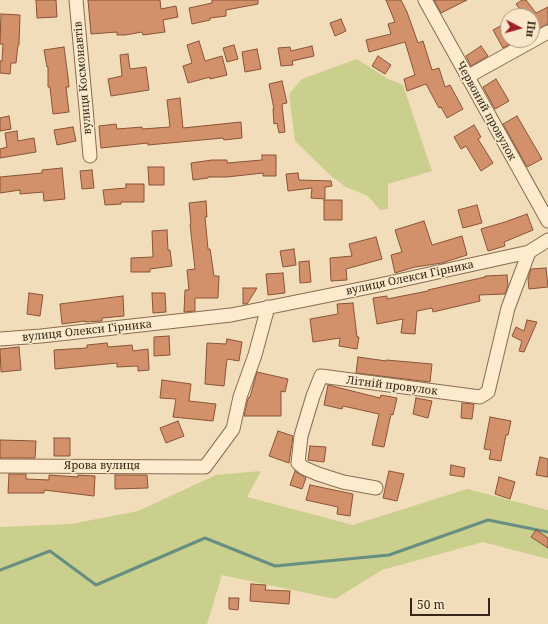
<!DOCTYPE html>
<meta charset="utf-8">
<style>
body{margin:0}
#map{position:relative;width:548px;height:624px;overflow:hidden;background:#f1ddb9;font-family:"Noto Serif",serif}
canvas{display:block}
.north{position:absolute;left:500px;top:8px;width:40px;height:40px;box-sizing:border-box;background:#f8e8c9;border:1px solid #aa9a83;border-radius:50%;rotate:96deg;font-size:11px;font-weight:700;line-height:16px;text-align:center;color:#362619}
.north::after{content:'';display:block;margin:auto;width:14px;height:18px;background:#9d1e26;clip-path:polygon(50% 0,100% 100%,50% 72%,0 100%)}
.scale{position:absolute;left:410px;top:598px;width:80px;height:18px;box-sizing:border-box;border:2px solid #362619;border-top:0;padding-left:5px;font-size:12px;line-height:14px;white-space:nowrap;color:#362619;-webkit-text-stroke:3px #f8e8c9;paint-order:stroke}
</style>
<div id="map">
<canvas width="548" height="624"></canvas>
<div class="north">Пн</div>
<div class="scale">50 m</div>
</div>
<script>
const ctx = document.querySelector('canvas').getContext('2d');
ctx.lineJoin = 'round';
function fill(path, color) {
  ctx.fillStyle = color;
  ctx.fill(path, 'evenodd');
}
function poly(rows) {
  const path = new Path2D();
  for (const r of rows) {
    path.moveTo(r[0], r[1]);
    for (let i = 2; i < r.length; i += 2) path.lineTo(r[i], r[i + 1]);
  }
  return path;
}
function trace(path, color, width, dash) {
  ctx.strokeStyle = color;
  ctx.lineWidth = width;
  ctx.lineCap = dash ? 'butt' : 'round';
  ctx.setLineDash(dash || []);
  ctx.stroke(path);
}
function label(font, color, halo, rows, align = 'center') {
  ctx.font = font + ' "Noto Serif",serif';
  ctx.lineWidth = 3;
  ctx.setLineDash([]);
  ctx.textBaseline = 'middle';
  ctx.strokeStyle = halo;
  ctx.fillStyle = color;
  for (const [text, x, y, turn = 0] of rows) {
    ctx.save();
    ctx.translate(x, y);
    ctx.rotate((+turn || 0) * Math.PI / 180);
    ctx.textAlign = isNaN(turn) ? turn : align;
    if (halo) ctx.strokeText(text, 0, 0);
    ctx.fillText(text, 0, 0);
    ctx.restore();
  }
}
const green = poly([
 [357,59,388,79,403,85,432,171,388,184,388,209,380,210,368,196,346,187,331,176,295,141,289,94,302,79],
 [261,471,247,497,353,525,467,489,548,510,548,559,483,542,382,570,335,599,222,575,207,624,0,624,0,527,71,524,138,511,216,475]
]);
const stream = poly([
 [0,570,50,551,96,585,205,538,275,566,389,555,488,520,548,532]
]);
const building = poly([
 [36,0,56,0,57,17,37,18,36,0],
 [88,0,160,0,161,9,176,6,178,17,163,20,165,32,143,35,142,32,125,35,117,35,117,32,91,34,88,0],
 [212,0,258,0,258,4,226,10,226,16,210,18,210,20,192,24,189,8,212,3,212,0],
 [386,0,401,0,407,12,418,43,423,41,432,70,439,68,445,87,450,85,463,109,447,118,441,107,439,108,426,84,407,91,404,79,415,75,405,42,369,52,366,40,391,34,388,24,395,22,386,0],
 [434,0,467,0,441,13,434,0],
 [522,0,526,0,536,13,548,7,548,24,532,32,532,16,525,16,516,4,522,0],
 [1,14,20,15,19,45,18,45,16,63,11,63,10,74,0,73,0,61,2,61,3,44,0,44,1,14],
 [341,19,346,31,335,36,330,23,341,19],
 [508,22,508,40,517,40,503,48,493,30,508,22],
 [199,41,205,61,222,56,227,75,210,79,210,77,188,83,183,66,192,63,187,45,199,41],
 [234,45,238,59,227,62,223,48,234,45],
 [312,46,314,56,292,61,293,65,281,66,278,48,290,47,291,51,312,46],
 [481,46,488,56,471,66,466,56,481,46],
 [64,47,68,77,69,87,66,87,69,112,53,114,50,87,48,87,48,67,47,67,44,50,64,47],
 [257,49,261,69,245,72,242,52,257,49],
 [128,54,130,69,146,67,149,90,111,96,108,79,122,76,120,55,128,54],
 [378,56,391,65,385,74,372,66,378,56],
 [496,79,509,101,495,109,483,87,496,79],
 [282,81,287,103,282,104,285,132,279,133,277,123,274,124,273,109,274,109,269,84,282,81],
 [180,98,183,128,241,122,242,138,224,140,223,138,148,145,148,143,101,148,99,126,116,124,117,129,142,127,142,129,170,127,167,100,180,98],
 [9,116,11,129,0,131,0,118,9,116],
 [517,116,542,159,527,167,503,124,517,116],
 [474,125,481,137,478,139,493,163,481,171,466,146,461,149,454,137,474,125],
 [73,127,76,141,57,145,54,130,73,127],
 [17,131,18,141,34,138,36,152,0,158,0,149,7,147,5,133,17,131],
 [262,155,276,155,276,176,263,176,263,173,227,177,208,177,208,178,193,180,191,163,212,160,227,160,227,163,262,160,262,155],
 [148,167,164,167,164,185,149,185,148,167],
 [62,168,65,199,44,201,43,192,20,194,20,190,0,193,0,177,42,173,42,170,62,168],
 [92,170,94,188,82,189,80,171,92,170],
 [298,173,299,180,331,181,332,186,325,187,325,199,311,198,312,188,288,191,286,174,298,173],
 [126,184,144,184,144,202,121,202,121,204,105,205,103,190,126,188,126,184],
 [324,200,342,200,342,220,324,220,324,200],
 [206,201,207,217,205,217,208,249,210,249,214,276,219,276,218,298,195,298,195,311,184,312,185,290,189,290,187,270,195,269,190,224,191,223,189,203,206,201],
 [477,205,482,223,463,228,458,210,477,205],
 [527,214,533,230,504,242,505,246,488,251,481,229,505,222,527,214],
 [424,221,432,245,462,236,467,255,442,263,415,267,395,273,391,255,402,252,395,230,424,221],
 [167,230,168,250,170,250,172,266,150,269,150,272,131,272,131,258,153,257,152,231,167,230],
 [376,237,382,259,346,269,347,280,331,281,330,258,352,256,349,244,376,237],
 [294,249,296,265,283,267,280,251,294,249],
 [309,261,311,282,300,283,299,262,309,261],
 [546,268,548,287,529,289,528,279,531,269,546,268],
 [283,273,285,293,268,295,266,274,283,273],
 [507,275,508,286,505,294,479,295,480,301,433,312,432,308,417,311,415,334,401,333,403,319,377,324,373,298,387,296,387,299,428,291,428,290,485,277,485,276,507,275],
 [243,288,257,288,247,304,243,304,243,288],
 [29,293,43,295,40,316,27,314,29,293],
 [152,293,165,293,166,312,153,313,152,293],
 [123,296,124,316,102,318,102,321,85,322,85,321,62,324,60,304,123,296],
 [353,303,357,337,359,337,357,349,339,346,340,338,313,342,310,319,338,314,337,304,353,303],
 [527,320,537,322,524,352,519,351,522,341,512,336,516,327,524,331,527,320],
 [169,336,170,355,154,356,154,337,169,336],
 [227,339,242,342,239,361,227,359,224,386,205,384,207,343,226,344,227,339],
 [107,343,108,347,132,345,133,351,148,349,149,370,138,371,138,366,117,367,117,363,55,369,54,350,87,348,87,345,107,343],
 [19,347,21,370,1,372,0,349,19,347],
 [358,357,386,361,386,360,432,364,430,382,356,373,358,357],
 [257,372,288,379,285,392,281,391,281,416,244,416,248,399,249,397,250,397,257,372],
 [162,380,191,384,189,401,216,404,213,421,173,417,176,399,160,398,162,380],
 [328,385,380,398,381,395,397,398,393,415,391,414,384,447,372,445,379,414,343,406,342,409,324,405,328,385],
 [416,398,432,401,428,418,413,414,416,398],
 [462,403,474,404,472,419,461,418,462,403],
 [490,417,511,421,508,435,506,435,501,461,489,459,491,450,484,449,490,417],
 [178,421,184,436,166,443,160,428,178,421],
 [278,431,293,436,289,463,269,456,278,431],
 [54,438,70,438,70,456,54,456,54,438],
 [0,440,36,441,35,458,0,458,0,440],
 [310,446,326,447,324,462,308,460,310,446],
 [540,457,548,459,548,477,536,475,540,457],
 [451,465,465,468,464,477,450,475,451,465],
 [295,471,306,478,302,489,290,485,295,471],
 [389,471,404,474,397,501,383,498,389,471],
 [9,474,26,474,26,479,49,480,49,475,78,477,78,475,95,476,94,496,44,490,44,493,8,493,9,474],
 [115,475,147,475,148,488,115,489,115,475],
 [499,477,515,482,510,499,495,494,499,477],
 [310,485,353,494,350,516,337,514,338,507,306,500,310,485],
 [536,530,548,538,548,548,531,537,536,530],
 [251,584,266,585,265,590,290,591,289,604,250,601,251,584],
 [229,598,239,598,238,610,229,609,229,598]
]);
const minor = poly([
 [76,0,86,108,90,156],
 [425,0,548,221],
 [467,77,548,32],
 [0,339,41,336,231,315,370,287,529,252,548,240],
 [0,466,205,467,233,429,240,397,255,355,268,307],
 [376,488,343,482,318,474,304,468,298,463,301,436,313,396,321,376,480,397,488,392,508,308,529,252]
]);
const streetNames = [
 ["вулиця Космонавтів",83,78,-95],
 ["Червоний провулок",486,111,61],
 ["вулиця Олекси Гірника",410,278,-12],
 ["вулиця Олекси Гірника",87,331,-6],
 ["Літній провулок",392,386,7],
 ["Ярова вулиця",102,466]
];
fill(green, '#cbcf8d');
trace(stream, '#668f82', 3);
fill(building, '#d3916b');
trace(building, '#8a5337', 1);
trace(minor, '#896c53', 15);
trace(minor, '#fcebcd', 13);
label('11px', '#362619', '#f8e8c9', streetNames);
</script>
